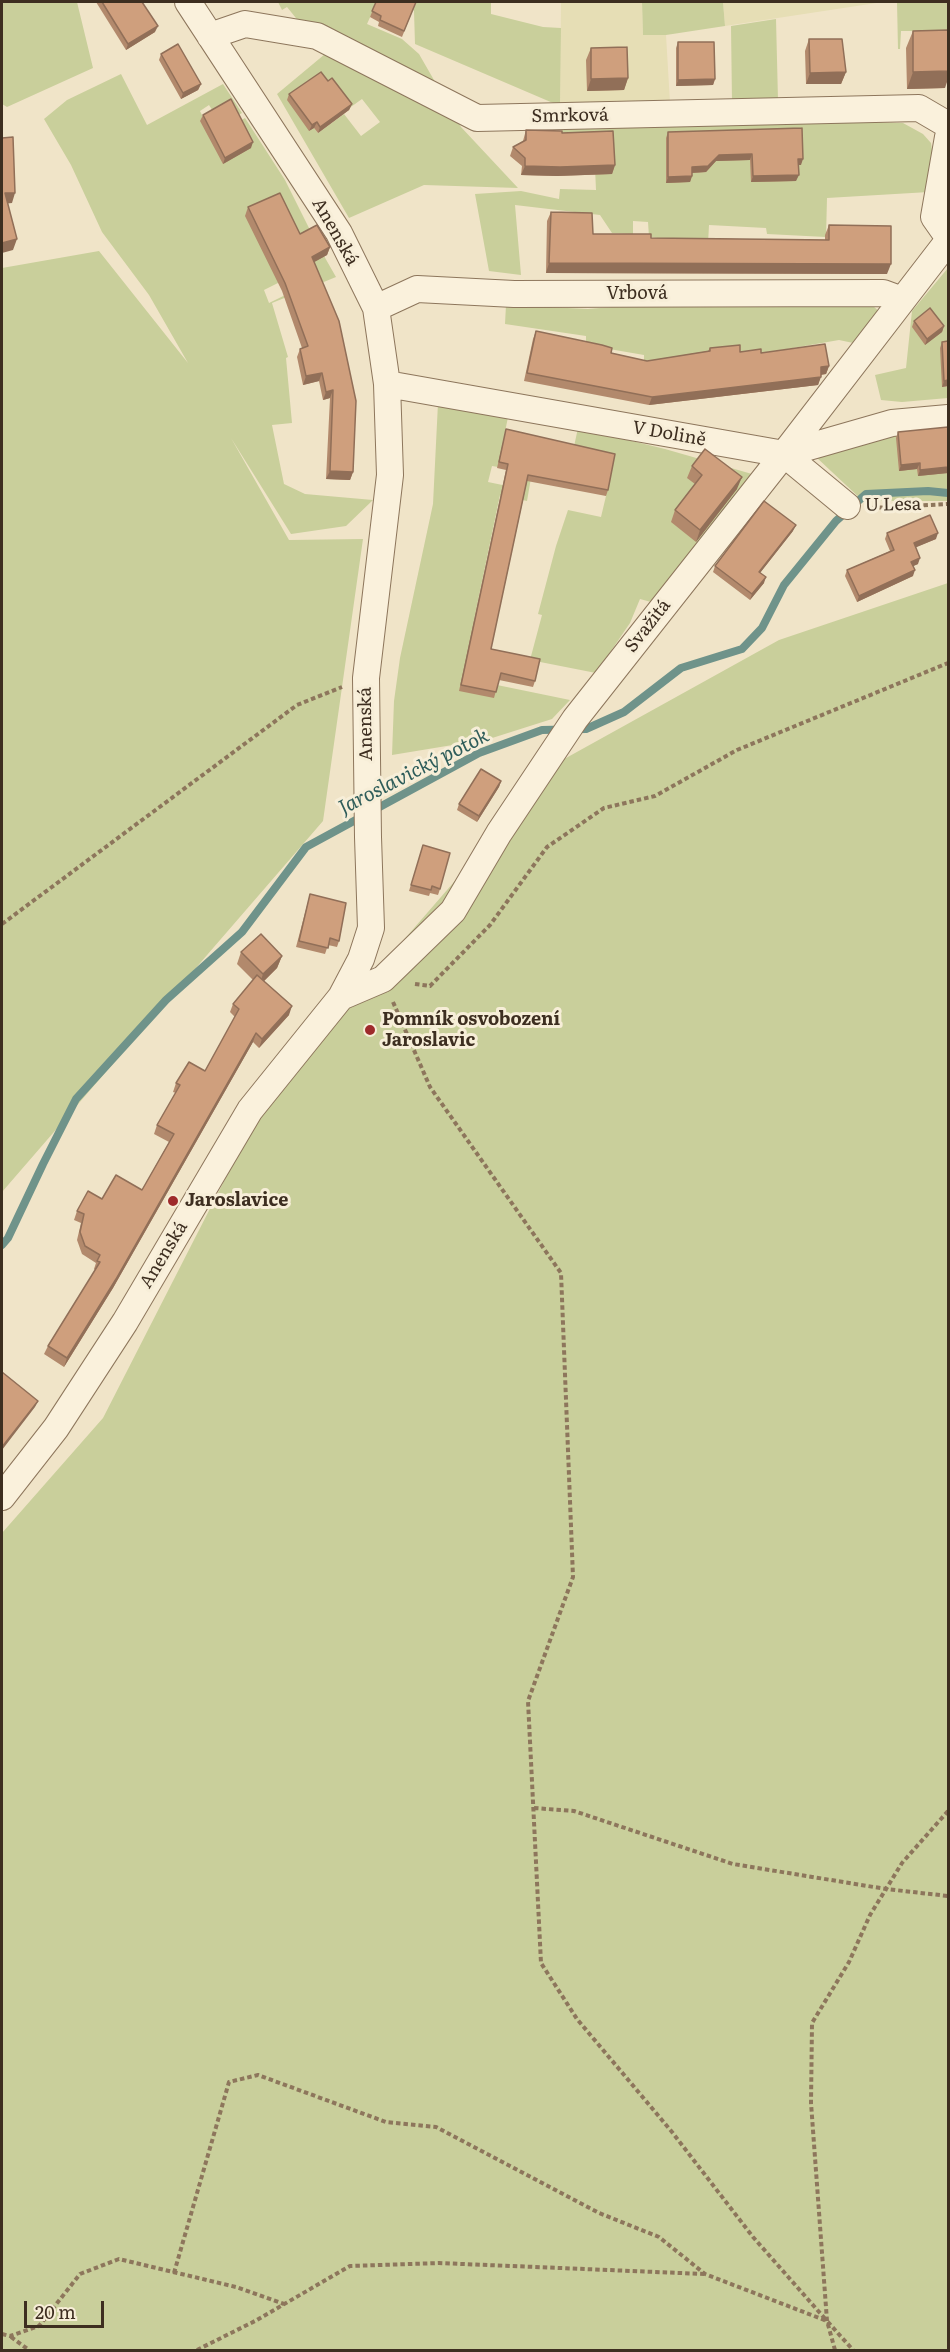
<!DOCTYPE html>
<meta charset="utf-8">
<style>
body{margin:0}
#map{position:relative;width:950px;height:2352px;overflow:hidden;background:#f0e4c8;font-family:Literata,serif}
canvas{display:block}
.frame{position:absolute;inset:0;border:3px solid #3d2e20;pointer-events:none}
.scale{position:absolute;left:24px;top:2301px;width:80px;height:27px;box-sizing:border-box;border:3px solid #3d2e20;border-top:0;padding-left:8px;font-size:18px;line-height:21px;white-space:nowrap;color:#3d2e20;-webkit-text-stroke:4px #f7eed8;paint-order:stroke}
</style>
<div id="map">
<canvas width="950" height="2352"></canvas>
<div class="frame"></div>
<div class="scale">20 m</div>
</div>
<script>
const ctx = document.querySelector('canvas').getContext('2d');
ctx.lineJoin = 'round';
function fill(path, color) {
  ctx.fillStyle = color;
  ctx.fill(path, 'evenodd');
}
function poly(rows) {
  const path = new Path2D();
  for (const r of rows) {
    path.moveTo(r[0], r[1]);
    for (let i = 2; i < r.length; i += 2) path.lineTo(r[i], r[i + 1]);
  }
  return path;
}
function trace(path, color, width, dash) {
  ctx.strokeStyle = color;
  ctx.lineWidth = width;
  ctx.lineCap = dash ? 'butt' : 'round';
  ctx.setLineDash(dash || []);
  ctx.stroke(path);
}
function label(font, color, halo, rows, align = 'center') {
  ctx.font = font + ' Literata,serif';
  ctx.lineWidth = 6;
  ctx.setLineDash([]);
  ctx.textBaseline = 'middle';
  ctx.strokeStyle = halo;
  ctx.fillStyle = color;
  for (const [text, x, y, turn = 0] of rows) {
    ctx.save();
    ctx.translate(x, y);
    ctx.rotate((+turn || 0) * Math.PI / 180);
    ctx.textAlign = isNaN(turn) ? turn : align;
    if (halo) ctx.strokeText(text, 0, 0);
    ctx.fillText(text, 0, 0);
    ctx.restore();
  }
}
const farmland = poly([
 [561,2,642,2,643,35,666,35,670,103,560,106],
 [723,2,883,2,725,26]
]);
const green = poly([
 [2,2,77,2,93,68,7,107,2,104],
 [278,2,377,2,367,24,402,39,419,54,461,127,518,188,424,185,349,218,277,94,325,54,287,7,282,10],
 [330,84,348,109,362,99,380,122,361,136,344,114,318,133,314,128,309,131],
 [406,2,491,2,491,14,543,27,561,28,560,106,415,44,414,11],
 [642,2,723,2,725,26,666,35,643,35],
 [897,2,948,2,948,31,901,31,900,49,898,49],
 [776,19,778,100,732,102,731,26],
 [121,74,147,125,223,84,242,113,235,117,214,113,209,105,200,111,204,119,238,122,245,118,285,180,312,234,284,280,264,290,269,303,316,280,309,265,324,256,336,277,272,303,288,357,286,358,292,423,272,425,284,484,305,494,373,500,346,526,291,534,231,438,289,540,363,539,323,821,2,1192,2,268,99,251,188,363,149,295,102,232,71,165,44,119,67,100],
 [850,122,903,123,923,134,931,143,933,157,929,192,827,198,826,237,767,234,766,228,709,225,708,244,649,237,648,222,633,221,633,234,612,233,600,215,515,205,521,275,489,271,475,194,521,191,559,199,560,189,596,190,595,168,561,141,562,129],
 [948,268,948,347,943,387,948,386,948,398,902,402,881,400,875,375,906,368,912,311],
 [647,304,860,304,873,306,881,313,858,344,839,340,758,354,644,369,644,355,586,345,586,336,505,324,506,305,588,309],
 [438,403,509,412,498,467,492,466,488,482,512,487,531,478,527,501,500,495,474,620,497,685,570,700,552,719,489,739,392,755,394,701,400,658,433,504],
 [948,421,948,501,863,501,816,457,871,431],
 [578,428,665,449,752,474,651,602,640,599,630,623,596,673,530,660,542,615,538,614,556,546,568,510,601,517,606,496,573,451],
 [948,583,948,2350,2,2350,2,1533,103,1418,266,1099,557,763,779,640]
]);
const stream = poly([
 [2,1245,8,1238,43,1164,76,1099,166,1000,242,932,306,847,479,753,542,730,586,729,624,712,681,668,742,649,762,628,784,585,836,521,866,494,928,491,948,493]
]);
const path = poly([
 [871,508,948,504],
 [2,924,297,705,342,687],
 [415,984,430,986,490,925,547,847,604,808,655,796,737,750,948,663],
 [393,1002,430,1087,561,1273,573,1577,528,1701,541,1963,577,2019,672,2132,753,2237,827,2321],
 [534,1808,574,1811,733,1864,886,1889,948,1896],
 [174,2273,229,2082,258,2075,386,2122,436,2127,599,2213,659,2237,705,2274,827,2321,853,2350],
 [2,2334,10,2336,39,2326,80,2274,119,2259,236,2287,284,2304],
 [11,2337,29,2350],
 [197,2350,255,2321,350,2266,439,2263,704,2274],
 [835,2350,827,2321,811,2103,812,2023,849,1962,870,1915,902,1863,948,1811]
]);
const minor = poly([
 [210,36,245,24,317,36,477,118,919,108,948,125],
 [948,137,934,217,948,237],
 [376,308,417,289,514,294,883,293,902,300],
 [387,384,784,454,892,423,948,418],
 [784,454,847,506],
 [341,997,383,979,453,911,499,833,575,719,784,454,948,241],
 [2,1497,56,1428,125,1322,250,1110,341,997,361,959,371,928,368,837,366,678,390,475,387,384,376,308,339,233,188,2]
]);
const wall = poly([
 [96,2,142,2,155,32,126,50],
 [376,2,416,2,402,37,378,26,379,22,370,17],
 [913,31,945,88,907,89,906,48],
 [809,39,846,72,841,84,806,84,805,51],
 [678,42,715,79,713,85,676,86,676,48],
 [591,48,628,78,624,90,587,91,586,60],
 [161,54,201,84,198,90,181,99,159,60],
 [328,81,352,104,349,110,318,133,314,128,309,131,287,100,289,94],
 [203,115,251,148,223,164,200,121],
 [526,130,562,133,615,165,612,174,557,176,521,175,522,166,510,156,513,147,523,141],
 [668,132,801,165,798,165,796,181,751,182,750,160,716,161,706,172,692,173,692,176,690,182,666,183,666,138],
 [248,207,300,234,330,247,327,255,314,262,353,472,350,480,326,479,330,398,323,400,319,381,303,385,297,357,300,349,302,348,282,291,245,216],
 [551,212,593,234,651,238,825,240,825,235,829,225,887,274,546,273,547,221],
 [914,321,944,326,942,332,925,345,912,327],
 [536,331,611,353,647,361,708,351,710,348,761,353,829,366,826,374,821,375,818,385,649,405,524,381,533,339],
 [942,342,948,386,942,387,940,348],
 [948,427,948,473,918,476,917,469,899,471,896,438,898,432],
 [506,429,608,490,606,496,527,481,491,649,535,681,533,687,499,680,494,698,459,691,506,470,497,468],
 [692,466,737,489,696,542,671,522,675,510,695,484,687,478],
 [793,531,760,573,764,583,750,600,713,572,715,566],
 [887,533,936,539,916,547,918,564,913,566,913,576,857,602,845,576,847,570,890,551,885,539],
 [501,781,499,787,477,822,457,810,459,804],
 [423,845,440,889,438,895,430,893,429,896,409,891],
 [310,894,339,941,337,947,328,945,325,954,296,947],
 [241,952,282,956,277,968,264,981,289,1015,259,1048,253,1042,113,1288,64,1367,44,1354,48,1346,95,1270,94,1269,96,1263,82,1254,77,1240,81,1223,74,1220,77,1211,102,1199,142,1190,169,1142,154,1134,157,1125,176,1093,173,1092,176,1083,205,1071,235,1017,230,1012,233,1004,253,980,237,964]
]);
const shadedWall = poly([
 [158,26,155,32,126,50,128,44],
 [948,71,948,79,945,88,907,89,913,72],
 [846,72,841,84,806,84,810,73],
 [628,78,624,90,587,91,591,79],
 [715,79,713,85,676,86,678,80],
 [201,84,198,90,181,99,183,93],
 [352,104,349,110,318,133,320,127],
 [317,122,314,128,309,131,312,125],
 [253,142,251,148,223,164,225,158],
 [752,154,750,160,716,161,706,172,690,173,692,167,719,155],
 [798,159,803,159,801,165,796,165],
 [615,165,612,174,557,176,521,175,525,166],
 [799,175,796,181,751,182,753,176],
 [692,176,690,182,666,183,668,177],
 [5,193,15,193,12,203,2,204],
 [17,239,13,250,2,253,2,243],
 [330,247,327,255,309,265,312,257],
 [549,263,891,264,887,274,546,273],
 [944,326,942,332,925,345,927,339],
 [829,366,826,374,818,375,821,367],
 [322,373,319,381,303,385,306,376],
 [821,377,818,385,649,405,652,397],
 [948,380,948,386,942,387,944,381],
 [333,390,330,398,323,400,326,392],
 [920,463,917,469,899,471,901,465],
 [948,467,948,473,918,476,920,470],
 [330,471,353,472,350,480,326,479],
 [742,477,737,489,696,542,700,530],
 [796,525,793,531,756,578,759,572],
 [938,533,936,539,912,549,914,543],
 [920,558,918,564,909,568,911,562],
 [915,570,913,576,857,602,859,596],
 [766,577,764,583,750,600,752,594],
 [501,781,499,787,477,822,479,816],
 [282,956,277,968,259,986,263,974],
 [292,1006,289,1015,259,1048,262,1039],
 [256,1033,253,1042,113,1288,64,1367,67,1358],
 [38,1401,35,1407,2,1450,2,1447]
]);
const building = poly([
 [102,2,142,2,158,26,128,44,102,2],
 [376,2,416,2,404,31,380,20,381,16,372,11,376,2],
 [948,30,948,71,913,72,913,31,948,30],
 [809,39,842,39,846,72,810,73,809,39],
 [678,42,714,42,715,79,678,80,678,42],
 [178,44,201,84,183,93,161,54,178,44],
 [627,47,628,78,591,79,591,48,627,47],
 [321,72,328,81,332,78,352,104,320,127,317,122,312,125,289,94,321,72],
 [231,99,253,142,225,158,203,115,231,99],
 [802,128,803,159,798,159,799,175,753,176,752,154,719,155,708,166,692,167,692,176,668,177,668,132,802,128],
 [526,130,562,131,562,133,613,131,615,165,560,167,525,166,525,158,513,147,526,140,526,130],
 [13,137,15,193,5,193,17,239,2,243,2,138,13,137],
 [280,193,300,234,317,225,330,247,312,257,339,321,356,401,353,472,330,471,333,390,326,392,322,373,306,376,300,349,308,346,285,283,248,207,280,193],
 [551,212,592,213,593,234,651,234,651,238,829,240,829,225,891,226,891,264,549,263,551,212],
 [930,308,944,326,927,339,914,321,930,308],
 [536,331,602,345,612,348,611,353,647,361,710,351,710,348,740,345,740,352,761,349,761,353,825,344,829,366,821,367,821,377,652,397,527,373,536,331],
 [948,341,948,380,944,381,942,342,948,341],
 [948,427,948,467,920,470,920,463,901,465,898,432,948,427],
 [506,429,615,454,608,490,528,475,491,649,540,659,535,681,501,673,496,692,461,685,508,464,499,462,506,429],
 [705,449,742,477,700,530,675,510,702,475,692,466,705,449],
 [764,501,796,525,759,572,766,577,752,594,715,566,764,501],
 [930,515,938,533,914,543,920,558,911,562,915,570,859,596,847,570,894,550,887,533,930,515],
 [481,769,501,781,479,816,459,804,481,769],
 [423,845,450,853,440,889,432,886,431,890,411,885,423,845],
 [310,894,346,903,339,941,330,938,328,948,299,941,310,894],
 [261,934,282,956,263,974,241,952,261,934],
 [257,975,292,1006,262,1039,256,1033,116,1279,67,1358,48,1346,100,1262,97,1261,100,1255,85,1246,80,1232,84,1214,77,1211,88,1191,102,1199,116,1175,142,1190,174,1134,157,1125,180,1085,176,1083,189,1062,205,1071,239,1009,233,1004,257,975],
 [2,1372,38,1401,2,1447,2,1372]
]);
const markers = [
 [370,1030,6,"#9e2a2b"],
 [173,1201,6,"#9e2a2b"]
];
const streetNames = [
 ["Smrková",570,116,-1],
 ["Anenská",335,232,60],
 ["Vrbová",637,294],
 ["V Dolině",669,434,10],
 ["U Lesa",893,505,-1],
 ["Svažitá",648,626,-52],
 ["Anenská",366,724,-91],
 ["Anenská",164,1255,-59]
];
const poiNames = [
 ["Pomník osvobození",382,1020],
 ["Jaroslavic",382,1041],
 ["Jaroslavice",185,1201]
];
const waterNames = [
 ["Jaroslavický potok",414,772,-27]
];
fill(farmland, '#e6deb5');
fill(green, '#c9cf9b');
trace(stream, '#6f938a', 8);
trace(minor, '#8d765c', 28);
trace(path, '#8d765c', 4, [4.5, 3]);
trace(minor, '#faf1dc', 26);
fill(wall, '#b2896c');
fill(shadedWall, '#916f58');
fill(building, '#cf9f7d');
trace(building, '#916f58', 1.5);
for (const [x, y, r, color] of markers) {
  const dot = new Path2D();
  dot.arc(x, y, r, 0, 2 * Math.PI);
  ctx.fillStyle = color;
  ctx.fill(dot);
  trace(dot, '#f7eed8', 2);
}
label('18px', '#3d2e20', '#f7eed8', streetNames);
label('bold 18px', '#3d2e20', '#f7eed8', poiNames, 'left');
label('italic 20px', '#2f5d5a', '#f7eed8', waterNames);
</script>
